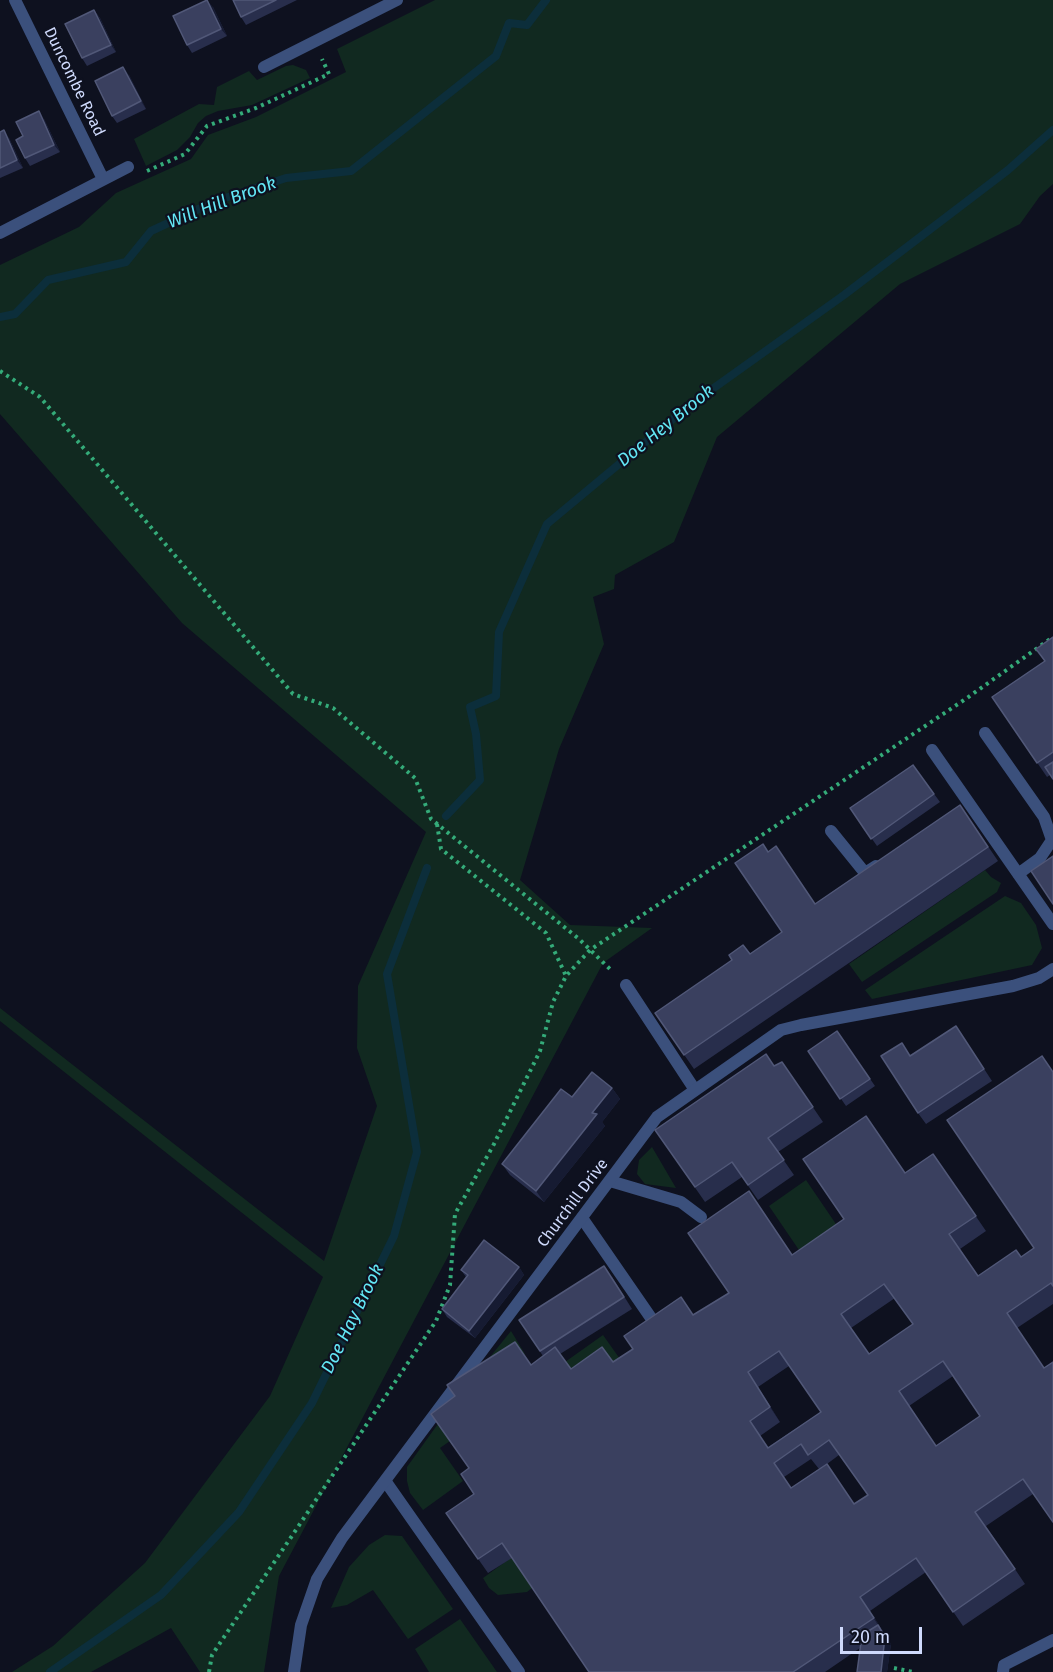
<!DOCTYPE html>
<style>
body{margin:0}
#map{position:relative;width:1053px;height:1672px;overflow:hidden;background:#0e111f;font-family:"Fira Sans",sans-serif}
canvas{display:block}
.scale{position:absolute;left:840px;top:1627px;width:82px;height:27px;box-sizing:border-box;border:3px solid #cfdafc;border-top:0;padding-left:8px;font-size:18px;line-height:21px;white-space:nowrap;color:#cfdafc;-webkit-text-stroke:4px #0e111f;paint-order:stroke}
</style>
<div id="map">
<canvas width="1053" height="1672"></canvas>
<div class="scale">20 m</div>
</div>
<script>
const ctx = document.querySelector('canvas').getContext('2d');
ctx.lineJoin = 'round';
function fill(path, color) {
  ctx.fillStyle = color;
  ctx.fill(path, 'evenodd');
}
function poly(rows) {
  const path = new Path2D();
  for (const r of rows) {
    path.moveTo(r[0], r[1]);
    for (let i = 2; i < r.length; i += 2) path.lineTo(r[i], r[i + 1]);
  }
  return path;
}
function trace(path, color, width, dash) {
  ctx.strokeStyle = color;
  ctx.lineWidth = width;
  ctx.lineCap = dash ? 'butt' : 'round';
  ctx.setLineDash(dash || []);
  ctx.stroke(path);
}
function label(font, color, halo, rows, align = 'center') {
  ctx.font = font + ' "Fira Sans",sans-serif';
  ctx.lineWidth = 4.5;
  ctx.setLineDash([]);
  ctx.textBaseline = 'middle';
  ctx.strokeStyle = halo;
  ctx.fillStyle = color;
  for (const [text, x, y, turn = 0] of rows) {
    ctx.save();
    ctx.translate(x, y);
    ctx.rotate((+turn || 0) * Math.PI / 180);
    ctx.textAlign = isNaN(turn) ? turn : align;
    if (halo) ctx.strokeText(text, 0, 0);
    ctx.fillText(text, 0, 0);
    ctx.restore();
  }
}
const green = poly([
 [435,0,1053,0,1053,184,1040,196,1020,224,900,284,717,437,674,542,615,575,614,589,593,597,604,644,559,749,520,880,570,925,652,928,603,963,279,1576,264,1672,200,1672,171,1628,91,1672,12,1672,53,1646,145,1563,270,1396,323,1277,0,1021,0,1008,324,1261,377,1106,357,1048,358,986,426,832,182,623,0,414,0,265,79,227,116,193,191,159,208,135,256,117,346,72,337,49],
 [293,65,306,70,310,78,252,105,218,111,206,116,198,123,190,137,177,150,146,166,134,139,199,104,214,105,217,87,249,71,257,80,286,66],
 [985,870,991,877,1001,883,997,892,862,982,849,964],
 [1005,896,1021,903,1036,925,1042,948,1032,965,872,999,865,990],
 [652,1147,676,1188,645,1184,637,1174,639,1160],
 [806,1180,838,1227,801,1253,769,1206],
 [511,1331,525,1354,458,1399,450,1441,440,1448,463,1481,423,1510,410,1493,407,1481,407,1467,455,1400],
 [603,1335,625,1366,619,1371,613,1362,581,1384,565,1362],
 [385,1535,402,1536,453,1609,408,1639,373,1590,347,1605,331,1608,349,1567,369,1545],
 [512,1557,532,1588,527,1592,498,1595,489,1588,483,1578],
 [460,1619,497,1672,429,1672,415,1649]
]);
const stream = poly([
 [0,317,15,314,48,280,126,262,151,231,216,201,286,178,351,171,496,56,509,23,527,25,546,0],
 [446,816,480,780,476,734,470,707,496,696,499,632,547,524,690,405,844,295,1008,170,1053,130],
 [50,1672,161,1595,239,1512,312,1403,394,1236,417,1152,387,974,427,868]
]);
const path = poly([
 [147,171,185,154,207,126,256,108,329,74,322,59],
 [0,371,40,397,293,694,333,708,415,778,431,819,579,939,613,972],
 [437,824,441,849,546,933,566,976],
 [894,1668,913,1672],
 [209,1672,212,1655,436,1321,450,1285,455,1214,494,1144,540,1051,553,1002,566,976,590,950,967,698,1053,637]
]);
const service = poly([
 [985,733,1044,817,1052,840,1040,858,1018,874],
 [932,750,1053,924],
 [831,831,865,873,876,866],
 [626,985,695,1090],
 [610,1181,681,1202,701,1217],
 [582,1218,660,1331],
 [386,1482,519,1672],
 [1003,1672,1004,1665,1053,1640]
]);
const minor = poly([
 [15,0,103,179],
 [264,67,397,0],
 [0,233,128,167],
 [294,1672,301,1625,317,1579,342,1538,657,1117,781,1030,801,1025,1013,986,1039,978,1053,969]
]);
const wall = poly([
 [233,0,297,0,246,25,241,17],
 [213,7,227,36,192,53,187,45],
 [94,10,100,18,116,52,87,66,82,58],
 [129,75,146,109,117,123,112,116],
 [44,119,60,152,30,166,25,158,23,136],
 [0,132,9,138,23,168,0,178],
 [1053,637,1053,779,1050,775,1047,777,992,697,1045,661],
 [913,765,940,802,877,846,850,808],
 [960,805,998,861,694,1069,655,1013,732,960,750,954,782,932,769,852,815,904],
 [837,1031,875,1086,846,1106,808,1051],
 [964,1038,992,1081,926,1124,918,1113,911,1056],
 [782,1062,823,1122,778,1152,794,1175,758,1200,742,1177,705,1202,655,1130],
 [1053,1072,1053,1304,1017,1328,1033,1494,986,1526,1025,1584,963,1626,926,1572,870,1611,891,1644,887,1672,857,1672,860,1648,825,1672,589,1672,512,1558,488,1573,446,1513,474,1494,469,1468,531,1365,543,1356,519,1320,612,1277,632,1309,560,1354,571,1369,613,1362,693,1315,792,1255,844,1219,906,1173,933,1154,986,1231,960,1249,978,1276,1021,1257,1034,1248],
 [895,1298,913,1324,869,1354,851,1328],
 [789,1366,821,1412,768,1447,760,1436,780,1422,758,1387],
 [953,1376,980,1416,936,1446,909,1406],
 [839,1455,868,1495,854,1504,827,1464],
 [811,1459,819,1469,791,1488,784,1477],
 [612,1088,620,1099,602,1122,605,1126,544,1202,510,1175,502,1164,572,1097],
 [519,1267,524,1275,475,1338,447,1317,442,1309,466,1277,461,1270]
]);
const shadedWall = poly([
 [207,0,213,7,227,36,221,29],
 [94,10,100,18,116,52,111,45],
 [123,67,129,75,146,109,141,101],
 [39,111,44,119,60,152,54,145],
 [4,130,9,138,23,168,17,160],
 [612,1088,620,1099,602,1122,605,1126,544,1202,536,1191,592,1113],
 [519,1267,524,1275,475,1338,469,1331],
 [748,1372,758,1387,780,1422,770,1407],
 [860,1597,870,1611,891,1644,887,1672,881,1672,878,1625]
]);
const building = poly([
 [207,0,221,29,187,45,173,16,207,0],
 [233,0,276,0,241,17,233,0],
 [94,10,111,45,82,58,65,24,94,10],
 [123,67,141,101,112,116,95,81,123,67],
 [39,111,54,145,25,158,16,140,23,136,16,122,39,111],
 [4,130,17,160,0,168,0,132,4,130],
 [1053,637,1053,752,1037,763,992,697,1045,661,1036,649,1053,637],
 [1053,762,1053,779,1045,767,1053,762],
 [913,765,934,794,871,839,850,808,913,765],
 [960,805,988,847,684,1055,655,1013,732,960,729,955,743,945,750,954,782,932,735,863,763,844,768,852,776,846,815,904,960,805],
 [1053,856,1053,904,1031,871,1053,856],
 [956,1026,984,1069,918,1113,881,1056,902,1043,910,1056,956,1026],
 [837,1031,870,1079,840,1099,808,1051,837,1031],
 [766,1054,774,1066,782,1062,813,1107,768,1138,784,1160,748,1185,732,1162,695,1187,655,1130,766,1054],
 [1042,1056,1053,1072,1053,1286,1051,1283,1007,1313,1044,1368,1053,1362,1053,1522,1023,1479,975,1512,1015,1569,953,1612,916,1558,860,1597,874,1618,793,1672,589,1672,502,1543,478,1559,446,1513,474,1494,461,1474,469,1468,431,1414,455,1396,447,1385,515,1342,531,1365,555,1347,571,1369,602,1347,613,1362,633,1349,624,1336,681,1297,693,1315,729,1293,688,1233,749,1191,792,1255,844,1219,803,1159,866,1116,905,1173,933,1154,976,1216,949,1234,978,1276,1016,1250,1021,1257,1034,1248,947,1120,1042,1056],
 [884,1284,913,1324,869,1354,841,1314,884,1284],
 [779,1351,821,1412,768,1448,750,1421,770,1407,748,1372,779,1351],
 [943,1361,980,1416,936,1446,899,1391,943,1361],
 [829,1440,868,1495,854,1504,827,1464,791,1488,774,1463,801,1444,808,1455,829,1440],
 [592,1072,612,1088,592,1113,597,1114,536,1191,502,1164,561,1089,572,1097,592,1072],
 [484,1240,519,1267,469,1331,442,1309,468,1275,461,1270,484,1240],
 [604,1266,624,1297,540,1351,519,1320,604,1266],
 [878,1625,885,1637,881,1672,857,1672,862,1635,878,1625]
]);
const streetNames = [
 ["Duncombe Road",74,82,64],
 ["Churchill Drive",573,1203,-53]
];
const waterNames = [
 ["Will Hill Brook",222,203,-21],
 ["Doe Hey Brook",666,426,-39],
 ["Doe Hay Brook",353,1319,-64]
];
fill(green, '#112920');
trace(stream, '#0c2e3b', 8);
trace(path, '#34ab79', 4, [3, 4.5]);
trace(service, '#3b507c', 12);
trace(minor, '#3b507c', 12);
fill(wall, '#282e4c');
fill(shadedWall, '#161b32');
fill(building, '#3a405f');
trace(building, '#515878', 1.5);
label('16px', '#cfdafc', '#0e111f', streetNames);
label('italic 18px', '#63e7f6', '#0e111f', waterNames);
</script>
